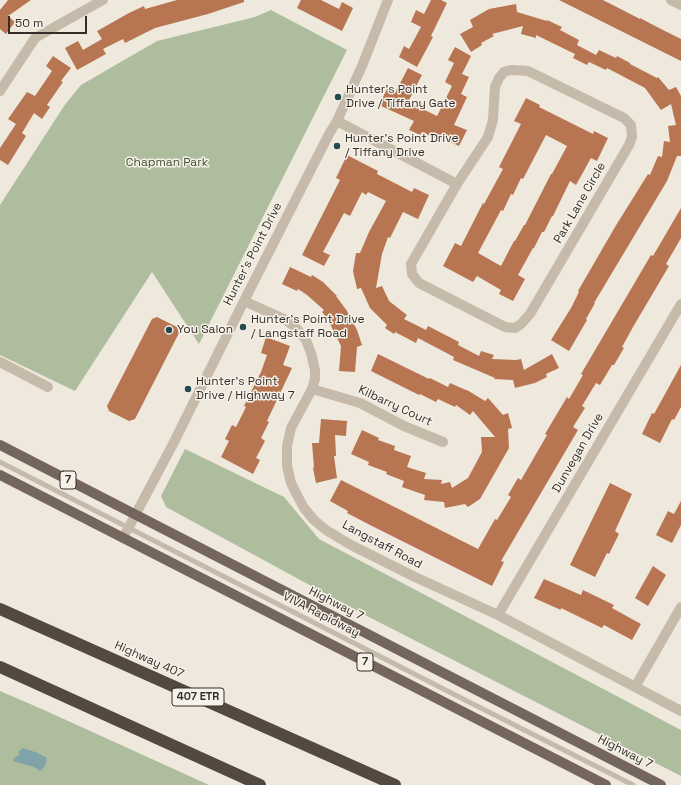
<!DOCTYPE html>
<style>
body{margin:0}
#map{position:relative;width:681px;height:785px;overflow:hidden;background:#efe8dd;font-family:"Space Grotesk",sans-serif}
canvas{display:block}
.scale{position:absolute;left:8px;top:16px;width:79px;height:18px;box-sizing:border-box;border:2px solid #342e29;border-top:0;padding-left:5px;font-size:12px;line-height:14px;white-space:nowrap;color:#342e29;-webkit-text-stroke:3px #f7f2e9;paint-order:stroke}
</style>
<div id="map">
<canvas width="681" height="785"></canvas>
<div class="scale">50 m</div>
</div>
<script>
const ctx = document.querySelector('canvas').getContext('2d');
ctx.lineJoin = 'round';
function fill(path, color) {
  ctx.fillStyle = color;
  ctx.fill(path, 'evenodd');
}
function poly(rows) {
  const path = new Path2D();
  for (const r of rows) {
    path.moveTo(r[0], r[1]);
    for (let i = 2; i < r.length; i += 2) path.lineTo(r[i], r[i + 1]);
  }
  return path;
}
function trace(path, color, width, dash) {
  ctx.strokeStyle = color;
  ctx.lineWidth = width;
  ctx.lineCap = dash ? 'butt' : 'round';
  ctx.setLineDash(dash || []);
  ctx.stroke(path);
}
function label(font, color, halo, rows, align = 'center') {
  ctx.font = font + ' "Space Grotesk",sans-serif';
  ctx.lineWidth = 3;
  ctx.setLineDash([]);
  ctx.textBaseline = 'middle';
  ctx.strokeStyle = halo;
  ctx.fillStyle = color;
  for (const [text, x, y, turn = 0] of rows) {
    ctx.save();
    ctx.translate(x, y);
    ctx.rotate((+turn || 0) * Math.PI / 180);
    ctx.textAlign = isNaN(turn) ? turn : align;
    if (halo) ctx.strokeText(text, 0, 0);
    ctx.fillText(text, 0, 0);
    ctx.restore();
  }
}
const green = poly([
 [271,10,347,50,199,344,152,272,75,391,0,355,0,205,64,106,81,85,157,41,255,17],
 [185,449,284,497,319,539,681,730,681,776,361,613,166,507,161,496],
 [0,691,44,710,209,785,0,785]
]);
const water = poly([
 [23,748,38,753,47,758,45,766,40,771,34,767,13,761,14,758,19,755,19,751]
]);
const building = poly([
 [8,0,31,0,8,16,15,22,6,34,0,29,0,10],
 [177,0,244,0,244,2,208,14,155,28,125,43,123,39,103,49,106,54,77,70,65,48,78,41,83,50,102,39,97,31,129,13,144,6,145,9],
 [301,0,321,0,339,9,342,2,353,8,342,31,297,8],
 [431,0,441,0,447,3,431,36,433,37,417,67,399,57,404,46,409,49,421,27,411,22,416,10,424,14],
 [559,0,603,0,640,19,640,18,661,29,681,39,681,61],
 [516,4,517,12,547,21,547,20,562,27,560,30,579,40,577,45,596,55,599,50,616,58,617,56,630,63,630,64,657,78,658,77,669,90,676,87,681,96,681,156,677,156,667,181,594,303,595,303,586,319,587,320,569,351,551,340,571,308,579,292,578,291,615,227,648,174,650,175,658,156,662,157,664,141,670,142,668,126,676,125,671,104,661,110,645,88,607,68,606,70,589,62,587,65,573,58,575,54,536,35,536,38,521,34,523,26,492,34,494,36,481,43,482,45,471,52,460,34,473,27,470,20,489,9],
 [455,47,471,56,462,74,469,77,461,94,467,97,454,125,467,130,459,146,442,138,441,141,422,132,420,135,409,130,414,121,379,105,387,89,395,93,408,68,422,75,408,102,437,116,452,86,445,82,454,63,448,60],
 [53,56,71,68,61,81,63,82,47,105,50,107,42,119,34,113,22,133,26,136,8,165,0,160,0,148,16,124,8,119,27,92,35,96,52,71,46,66],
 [526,98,540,105,539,107,593,134,594,131,608,138,597,161,591,158,576,185,570,181,553,216,552,216,544,232,542,232,534,248,533,248,518,275,525,279,513,301,499,294,501,290,477,276,473,282,443,266,455,243,461,246,483,203,484,204,503,169,499,167,521,124,514,121],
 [546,135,567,146,552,174,551,174,525,225,524,225,515,241,514,241,501,266,478,253,501,210,503,211,511,194,513,195,521,178,523,179],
 [347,155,378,171,377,174,412,192,414,188,429,195,418,219,403,212,390,238,388,237,382,254,376,288,382,286,389,301,407,315,404,319,426,330,428,326,459,342,458,345,479,356,481,351,494,355,492,359,516,360,521,359,524,370,552,354,559,368,546,374,547,377,535,383,515,388,513,380,494,379,495,378,453,360,454,357,418,338,416,343,395,332,394,334,385,328,387,325,370,308,361,288,357,289,353,271,356,253,360,253,369,232,386,201,368,192,366,195,362,192,350,216,344,213,323,252,330,255,324,266,302,255,340,180,336,178],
 [681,208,681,238,666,264,669,266,633,327,622,347,624,348,614,365,612,365,600,385,596,383,582,406,585,408,573,427,578,430,501,561,504,562,492,586,368,524,347,513,348,511,330,501,341,480,478,549,495,519,497,520,511,497,508,495,518,478,521,480,547,435,545,434,567,397,569,399,583,375,581,374,651,255,653,256],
 [290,267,311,277,312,275,323,282,337,296,336,296,347,311,357,330,362,345,357,347,355,372,339,371,341,346,330,324,331,323,322,312,324,310,307,295,298,289,297,291,282,284],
 [157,317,177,327,179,333,135,419,129,421,109,411,107,406,152,319],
 [266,337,290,346,283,365,292,368,267,421,269,422,261,438,265,441,256,458,260,460,253,474,221,457,229,441,225,439,232,425,236,427,246,407,244,406,261,372,267,355,261,353],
 [378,354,429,379,430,378,448,387,450,383,466,390,467,390,485,401,488,398,503,415,508,413,512,428,508,429,509,448,480,499,468,507,465,504,445,508,444,502,424,500,425,495,402,487,404,481,386,474,387,472,368,465,369,462,351,454,362,430,379,438,378,440,395,446,394,450,411,456,407,467,426,473,424,479,442,480,441,484,450,482,452,488,468,478,482,452,481,437,495,437,473,411,470,415,456,405,455,407,438,399,436,402,420,394,419,395,371,371],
 [681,365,681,407,674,420,672,419,660,443,642,434,652,413,654,414],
 [321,419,347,421,346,436,335,435,336,456,334,456,337,478,316,483,313,468,314,467,312,443,319,443],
 [610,483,632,494,615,531,619,534,609,554,607,553,595,577,570,565],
 [681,501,681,525,672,543,656,535,668,511,674,514],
 [653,566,666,575,648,606,635,598],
 [544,579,581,595,583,590,614,605,612,608,641,624,632,640,604,625,602,628,561,608,561,610,534,598]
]);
const lane = poly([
 [0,462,469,702,633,785]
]);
const street = poly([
 [671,0,681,5],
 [511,70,528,71,624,118,631,125,632,137,629,145,530,314,521,324,515,328,505,327,419,283,412,274,411,264,457,184,488,137,493,120,495,87,499,78,504,72,511,70],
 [0,91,35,38,103,0],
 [337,121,457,184],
 [244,301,286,320,297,329,306,340,311,353,315,370,315,379,312,389,291,428,287,446,287,466,291,483,297,495,304,508,314,520,326,530,351,545,415,577,498,615,681,711],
 [0,362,48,387],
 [312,389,360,403,404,426,443,442],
 [123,538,173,444,244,301,329,134,337,121,362,66,388,0],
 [498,615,681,304],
 [635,687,681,607]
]);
const primary = poly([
 [0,445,661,785],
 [0,475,606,785]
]);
const highway = poly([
 [0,609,395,785],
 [0,667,260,785]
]);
const markers = [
 [338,97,4,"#234951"],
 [337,146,4,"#234951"],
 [243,327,4,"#234951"],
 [169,330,4,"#234951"],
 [188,389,4,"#234951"]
];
const shields = [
 [68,480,16],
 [365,662,16],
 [198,697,52]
];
const shieldNames = [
 ["7",68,480],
 ["7",365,662],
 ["407 ETR",198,697]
];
const poiNames = [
 ["Hunter's Point",346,90],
 ["Drive / Tiffany Gate",346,104],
 ["Hunter's Point Drive",345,139],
 ["/ Tiffany Drive",345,153],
 ["Hunter's Point Drive",251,320],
 ["/ Langstaff Road",251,334],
 ["You Salon",177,330],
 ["Hunter's Point",196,382],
 ["Drive / Highway 7",196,396]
];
const parkNames = [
 ["Chapman Park",167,163]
];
const streetNames = [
 ["Park Lane Circle",580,203,-60],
 ["Hunter's Point Drive",253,254,-63],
 ["Kilbarry Court",395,406,25],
 ["Dunvegan Drive",578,453,-60],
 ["Langstaff Road",382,545,28],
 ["Highway 7",336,604,27],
 ["VIVA Rapidway",321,615,27],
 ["Highway 407",149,660,24],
 ["Highway 7",625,752,27]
];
fill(green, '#afbd9f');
fill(water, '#7fa3a9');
fill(building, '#b87552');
trace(lane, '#c6baaa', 5);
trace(street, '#c6baaa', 10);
trace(primary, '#74665c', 10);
trace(highway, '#544941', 12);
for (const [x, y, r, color] of markers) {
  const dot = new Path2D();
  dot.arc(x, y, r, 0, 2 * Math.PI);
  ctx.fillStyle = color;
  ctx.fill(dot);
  trace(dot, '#f7f2e9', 1.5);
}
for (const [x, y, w] of shields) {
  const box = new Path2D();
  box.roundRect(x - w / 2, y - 9, w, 18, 3);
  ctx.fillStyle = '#f7f2e9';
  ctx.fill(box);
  trace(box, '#342e29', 1);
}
label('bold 11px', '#342e29', null, shieldNames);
label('12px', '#342e29', '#f7f2e9', poiNames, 'left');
label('12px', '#41502f', '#f7f2e9', parkNames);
label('12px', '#342e29', '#f7f2e9', streetNames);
</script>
